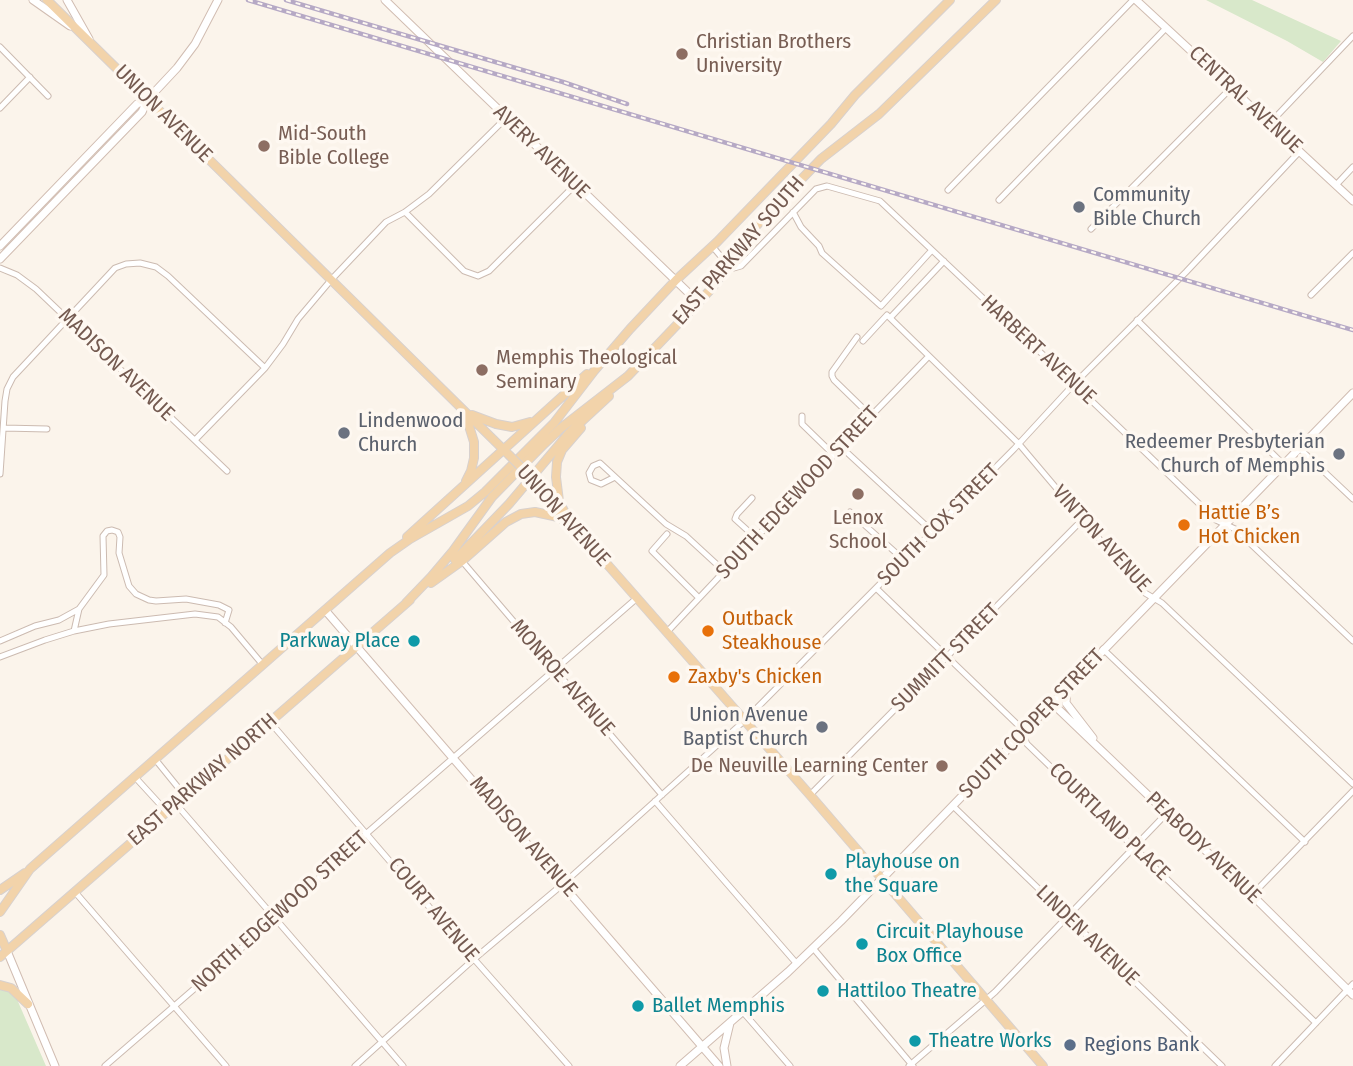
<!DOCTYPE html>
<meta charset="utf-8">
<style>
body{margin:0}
canvas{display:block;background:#fbf4eb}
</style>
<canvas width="1353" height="1066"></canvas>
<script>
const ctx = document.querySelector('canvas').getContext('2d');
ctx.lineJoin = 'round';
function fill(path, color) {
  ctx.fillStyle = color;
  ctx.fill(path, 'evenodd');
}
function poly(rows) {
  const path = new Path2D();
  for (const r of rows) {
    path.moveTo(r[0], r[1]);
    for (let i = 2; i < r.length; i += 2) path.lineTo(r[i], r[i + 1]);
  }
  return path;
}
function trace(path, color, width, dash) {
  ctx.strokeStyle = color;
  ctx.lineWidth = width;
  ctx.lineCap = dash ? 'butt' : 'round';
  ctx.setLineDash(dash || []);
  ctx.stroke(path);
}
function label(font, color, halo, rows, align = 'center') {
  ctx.font = font + ' "Fira Sans Condensed",sans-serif';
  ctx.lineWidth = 7;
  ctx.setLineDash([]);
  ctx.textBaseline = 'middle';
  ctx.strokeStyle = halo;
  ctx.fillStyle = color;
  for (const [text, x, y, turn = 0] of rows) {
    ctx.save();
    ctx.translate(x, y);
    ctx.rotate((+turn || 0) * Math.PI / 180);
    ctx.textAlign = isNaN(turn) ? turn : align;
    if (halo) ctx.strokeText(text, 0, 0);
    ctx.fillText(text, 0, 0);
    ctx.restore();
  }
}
const green = poly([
 [1206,0,1252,0,1341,41,1323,62,1287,41],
 [0,988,10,991,16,997,46,1066,0,1066]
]);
const street = poly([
 [0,47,48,96],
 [0,108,30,77],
 [1270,123,1353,36],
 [1336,185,1353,167],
 [948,190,1133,0],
 [999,200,1166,28],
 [405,212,464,271,478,276,489,271,575,185],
 [793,212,801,227,819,246,822,253,881,306,932,250],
 [1091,229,1231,88],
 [712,246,729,266,734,268,741,266,816,189,827,186,880,201,1074,384,1216,520,1235,529,1353,641],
 [0,268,17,275,36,289,227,471],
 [1311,295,1353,253],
 [890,318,944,261],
 [1137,320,1283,464],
 [857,337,832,372,832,376,834,380,871,416],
 [863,341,887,315,1019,444,1145,593,1162,603,1353,784],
 [802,416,802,424,834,455],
 [4,428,47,429],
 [195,440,265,368,283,344,298,319,331,280,386,222,405,212,429,194,506,118],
 [841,447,933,532],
 [1299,448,1353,499],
 [0,474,5,401,7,389,13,377,115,268,126,264,140,263,156,267,168,276,265,368],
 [615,477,601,484,591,480,589,473,593,466,600,463,666,524,686,536,724,571],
 [752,498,737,514,735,519,756,538],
 [850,512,904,560],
 [667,534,652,551,699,598],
 [462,561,662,795],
 [877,589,1018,725,1027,744,1316,1023],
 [74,631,79,609,104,575,103,536,107,531,112,530,118,532,120,537,119,553,129,586,136,594,149,600,156,601,186,599,219,605,229,610,225,623],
 [667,632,871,416,929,356],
 [0,641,35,626,59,620,79,609],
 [1103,649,1305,842],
 [0,657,45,640,74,631,109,624,195,614,218,617,231,627,263,665],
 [270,722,474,959,569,1066],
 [155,759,185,796],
 [134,776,167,812],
 [810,795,1082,520],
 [655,801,797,964],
 [176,804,403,1066],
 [953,806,1222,1066],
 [75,892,226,1066],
 [1252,895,1353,791],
 [813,948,913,1066],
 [743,1012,790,1066],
 [105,1066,275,919,367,833,637,598],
 [355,1066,474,959,563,884,744,721,1014,449,1074,384,1186,272,1300,151],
 [909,1066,995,992,1167,813],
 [1275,1066,1353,984]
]);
const secondary = poly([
 [33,0,70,26],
 [67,0,89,39],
 [385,0,698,302],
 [1136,0,1353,201],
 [0,246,137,104,148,99],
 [0,259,142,112,148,99,177,68,195,44,218,0],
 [325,610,719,1066],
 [1067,687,1066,703,1093,738],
 [1052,703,1252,895,1353,995],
 [7,951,55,1066],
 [680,1066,788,972,841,921,1353,393],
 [727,1066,724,1048,730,1023]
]);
const primary = poly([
 [47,0,509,455],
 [465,413,474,442,474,458,471,471,466,481],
 [472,415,496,424,512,427,530,422],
 [527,473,810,795,1043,1066],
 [564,511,559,501,556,477,557,462,562,450,581,428],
 [407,537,587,374],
 [455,560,509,504,569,433,609,396],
 [431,583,462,561,506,522,521,514,535,512,558,517,567,522],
 [406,603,431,577,453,551,492,497,544,444,561,428,628,376,713,287,755,227,821,159,879,114,996,0],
 [0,890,25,873],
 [0,912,30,869,39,861,390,553,410,539,468,506,485,492,554,423,594,371,630,329,676,280,717,242,831,124,855,95,950,0],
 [0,935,7,951],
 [0,957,410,600],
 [0,985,11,988,28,1004]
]);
const rail = poly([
 [248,0,1353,330],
 [286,0,563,82,627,104]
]);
const primaryBridge = poly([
 [509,455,527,473]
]);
const markers = [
 [682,54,7,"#8d6e63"],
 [264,146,7,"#8d6e63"],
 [1079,207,7,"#6b7280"],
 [482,370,7,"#8d6e63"],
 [344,433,7,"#6b7280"],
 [1339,454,7,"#6b7280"],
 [858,494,7,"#8d6e63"],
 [1184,525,7,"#e8710a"],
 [708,631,7,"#e8710a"],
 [414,641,7,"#0f9aa8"],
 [674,677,7,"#e8710a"],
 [822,727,7,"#6b7280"],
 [942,766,7,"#8d6e63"],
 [831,874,7,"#0f9aa8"],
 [862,944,7,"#0f9aa8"],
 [823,991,7,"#0f9aa8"],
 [638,1006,7,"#0f9aa8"],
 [915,1041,7,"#0f9aa8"],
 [1070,1045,7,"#5c6f8a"]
];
const educationNames = [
 ["Christian Brothers",696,42],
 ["University",696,66],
 ["Mid-South",278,134],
 ["Bible College",278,158],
 ["Memphis Theological",496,358],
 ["Seminary",496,382],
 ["Lenox",858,518,"center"],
 ["School",858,542,"center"],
 ["De Neuville Learning Center",928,766,"right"]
];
const streetNames = [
 ["CENTRAL AVENUE",1245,100,43],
 ["UNION AVENUE",163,114,45],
 ["AVERY AVENUE",541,152,44],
 ["EAST PARKWAY SOUTH",739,251,-49],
 ["HARBERT AVENUE",1038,350,43],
 ["MADISON AVENUE",116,365,44],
 ["SOUTH EDGEWOOD STREET",798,493,-47],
 ["UNION AVENUE",563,516,48],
 ["SOUTH COX STREET",939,525,-45],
 ["VINTON AVENUE",1101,539,48],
 ["SUMMITT STREET",946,658,-45],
 ["MONROE AVENUE",562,678,49],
 ["SOUTH COOPER STREET",1032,724,-46],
 ["EAST PARKWAY NORTH",203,780,-41],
 ["COURTLAND PLACE",1109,822,44],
 ["MADISON AVENUE",523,837,49],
 ["PEABODY AVENUE",1203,848,44],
 ["COURT AVENUE",433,910,50],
 ["NORTH EDGEWOOD STREET",280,912,-42],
 ["LINDEN AVENUE",1087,936,44]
];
const worshipNames = [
 ["Community",1093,195],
 ["Bible Church",1093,219],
 ["Lindenwood",358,421],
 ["Church",358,445],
 ["Redeemer Presbyterian",1325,442,"right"],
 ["Church of Memphis",1325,466,"right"],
 ["Union Avenue",808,715,"right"],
 ["Baptist Church",808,739,"right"]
];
const foodNames = [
 ["Hattie B’s",1198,513],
 ["Hot Chicken",1198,537],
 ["Outback",722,619],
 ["Steakhouse",722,643],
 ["Zaxby's Chicken",688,677]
];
const cultureNames = [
 ["Parkway Place",400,641,"right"],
 ["Playhouse on",845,862],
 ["the Square",845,886],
 ["Circuit Playhouse",876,932],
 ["Box Office",876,956],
 ["Hattiloo Theatre",837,991],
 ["Ballet Memphis",652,1006],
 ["Theatre Works",929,1041]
];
const serviceNames = [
 ["Regions Bank",1084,1045]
];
fill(green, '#d8e8ca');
trace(street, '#ccbbb1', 7);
trace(secondary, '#d1bdb2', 9);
trace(primary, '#d8d1ce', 10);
trace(street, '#fff', 5);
trace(secondary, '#fff', 7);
trace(primary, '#f2d3aa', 8);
trace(rail, '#b6a9c5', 4.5);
trace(rail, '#fef8f1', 2, [5]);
trace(primaryBridge, '#d8d1ce', 10, []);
trace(primaryBridge, '#f2d3aa', 8);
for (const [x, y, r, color] of markers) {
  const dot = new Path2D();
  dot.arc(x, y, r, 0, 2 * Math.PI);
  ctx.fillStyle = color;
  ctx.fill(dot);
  trace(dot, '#fef8f1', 2.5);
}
label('21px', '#785e54', '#fef8f1', educationNames, 'left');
label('21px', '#745a50', '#fef8f1', streetNames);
label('21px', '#5b616d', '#fef8f1', worshipNames, 'left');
label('21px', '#c56008', '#fef8f1', foodNames, 'left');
label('21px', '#0d838f', '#fef8f1', cultureNames, 'left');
label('21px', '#4e5e75', '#fef8f1', serviceNames, 'left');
</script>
